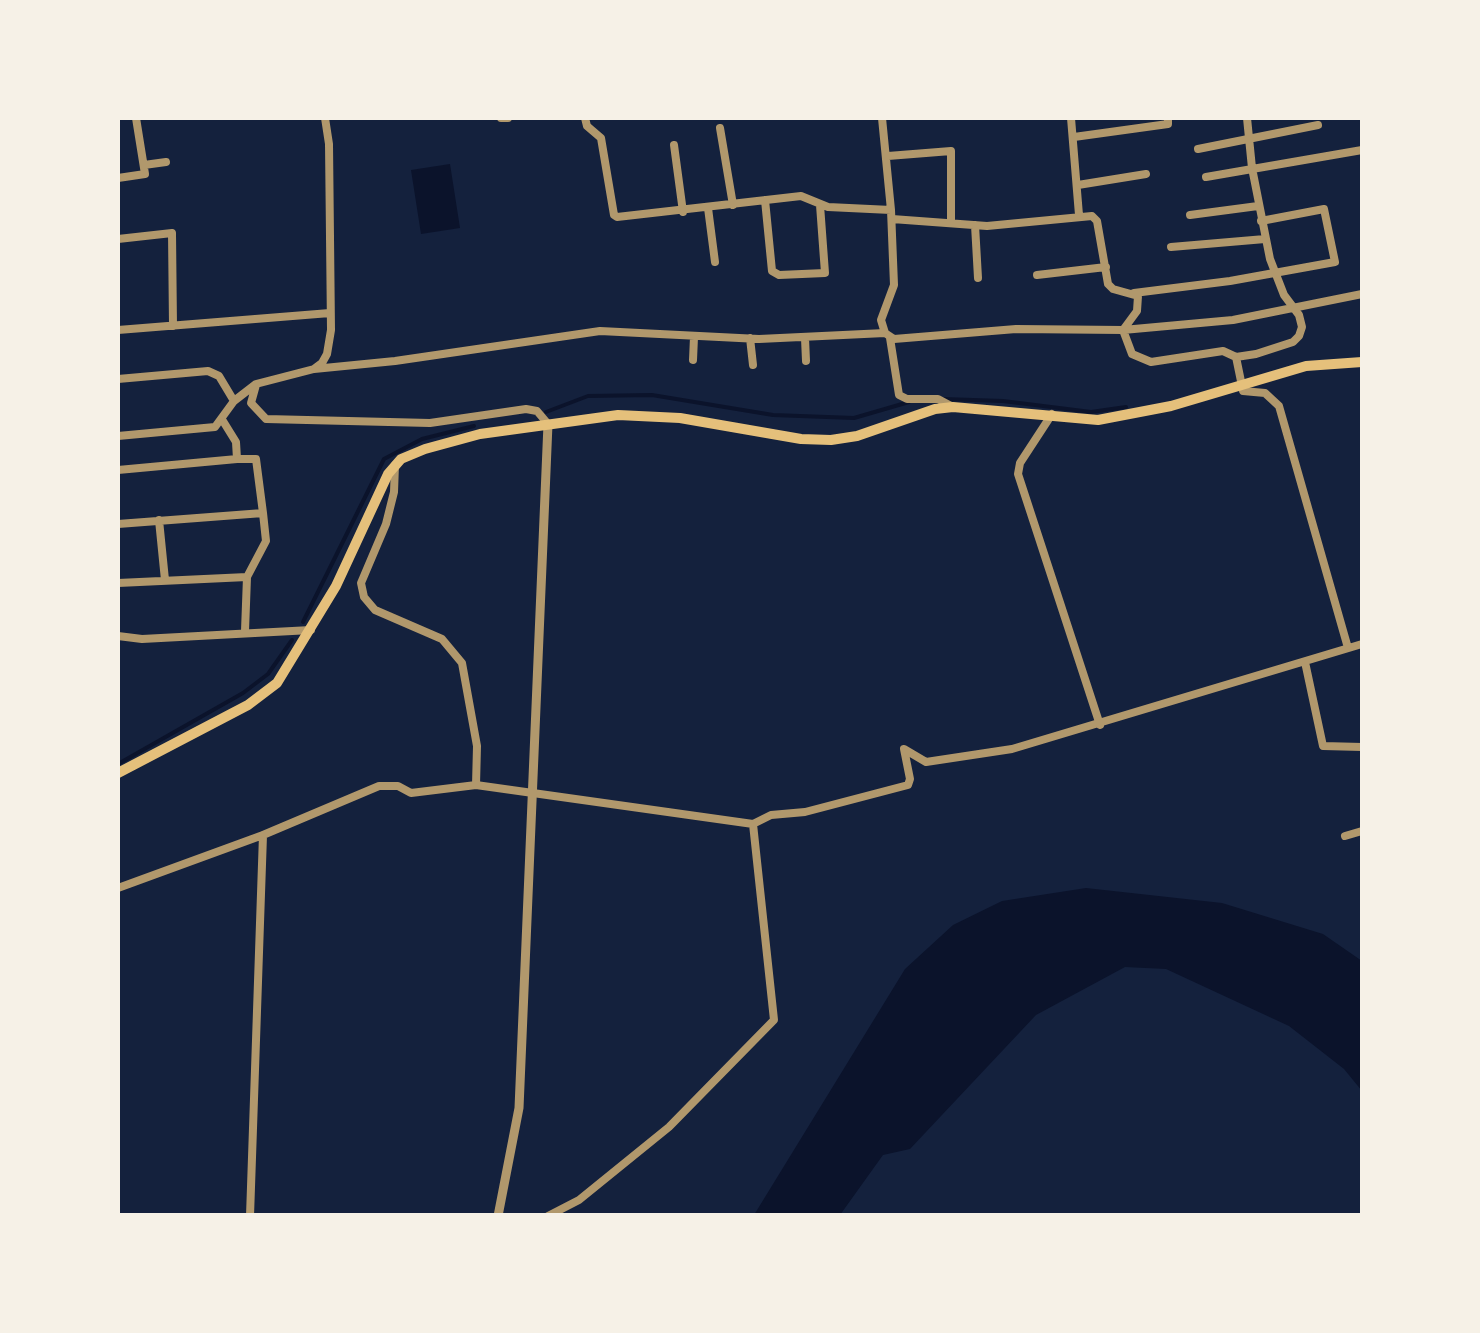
<!DOCTYPE html>
<style>
body{margin:0}
#map{position:relative;width:1480px;height:1333px;overflow:hidden;background:#14213d;font-family:Overpass,sans-serif}
canvas{display:block}
.frame{position:absolute;inset:0;border:120px solid #f6f1e7;pointer-events:none}
</style>
<div id="map">
<canvas width="1480" height="1333"></canvas>
<div class="frame"></div>
</div>
<script>
const ctx = document.querySelector('canvas').getContext('2d');
ctx.lineJoin = 'round';
function fill(path, color) {
  ctx.fillStyle = color;
  ctx.fill(path, 'evenodd');
}
function poly(rows) {
  const path = new Path2D();
  for (const r of rows) {
    path.moveTo(r[0], r[1]);
    for (let i = 2; i < r.length; i += 2) path.lineTo(r[i], r[i + 1]);
  }
  return path;
}
function trace(path, color, width, dash) {
  ctx.strokeStyle = color;
  ctx.lineWidth = width;
  ctx.lineCap = dash ? 'butt' : 'round';
  ctx.setLineDash(dash || []);
  ctx.stroke(path);
}
const water = poly([
 [450,164,460,228,421,234,411,170],
 [1086,888,1222,903,1323,934,1362,961,1362,1091,1344,1069,1289,1026,1166,969,1125,967,1036,1015,910,1149,883,1155,840,1215,754,1215,905,969,953,925,1002,901]
]);
const stream = poly([
 [943,399,1003,401,1091,412,1126,407],
 [546,412,588,396,652,395,773,415,854,418,909,402],
 [303,622,384,459,422,439,474,426],
 [118,764,243,693,268,674,292,640]
]);
const minor = poly([
 [501,118,508,118],
 [585,118,587,126,601,138,614,215,617,217,801,196,828,207,891,210,894,285,881,320,885,333,894,339,1016,329,1123,330,1233,320,1362,294],
 [882,118,891,210],
 [1071,118,1079,215],
 [720,128,733,205],
 [1074,137,1168,124,1168,118],
 [674,145,683,212],
 [1198,149,1318,125],
 [888,156,951,151,951,222],
 [144,165,166,162],
 [1206,177,1362,150],
 [118,178,145,174,136,118],
 [1078,185,1146,174],
 [765,200,772,271,779,275,825,273,820,205],
 [708,208,715,262],
 [1190,215,1258,206],
 [892,219,987,226,1092,216,1097,221,1108,284,1113,289,1138,296,1137,311,1123,330,1132,354,1151,362,1223,351,1236,357,1256,354,1293,342,1299,336,1302,327,1299,315,1284,295,1270,259,1252,168,1247,118],
 [975,225,978,278],
 [118,239,172,233,173,326],
 [1171,247,1265,239],
 [1037,275,1106,267],
 [1134,293,1230,281,1335,262,1324,209,1261,221],
 [118,330,330,313],
 [750,338,753,365],
 [805,338,806,361],
 [890,338,899,395,907,399,938,399,953,407],
 [1236,357,1243,391,1265,393,1279,406,1348,648],
 [693,360,694,337],
 [314,369,395,361,600,331,759,339,885,333],
 [118,379,208,371,219,376,234,401],
 [256,385,251,403,266,419,430,423,526,409,537,411,548,424],
 [1052,414,1020,463,1018,474,1100,725],
 [223,421,236,442,237,459,256,459,263,513,266,541,247,577,245,631],
 [118,436,215,427,234,401,256,384,314,369,322,363,327,354,331,330,329,144,325,118],
 [395,465,394,492,386,524,361,583,364,597,375,610,442,639,462,663,477,746,476,785],
 [118,470,237,459],
 [159,520,165,580],
 [118,524,263,513],
 [118,583,247,577],
 [118,636,142,639,311,630],
 [1305,662,1323,746,1362,747],
 [1345,836,1362,831],
 [118,888,263,835,379,786,398,786,411,793,476,785,753,824,771,815,805,812,908,785,910,779,904,749,926,762,1012,749,1362,644],
 [250,1216,263,835],
 [548,1216,579,1200,669,1127,774,1020,753,824]
]);
const tertiary = poly([
 [498,1216,519,1108,548,424]
]);
const secondary = poly([
 [118,773,248,705,277,683,336,586,388,474,401,459,425,449,480,434,618,415,680,418,801,439,831,440,857,436,935,409,953,407,1098,420,1171,406,1306,366,1362,362]
]);
fill(water, '#0b132b');
trace(stream, '#0b132b', 4);
trace(minor, '#b1986c', 8);
trace(tertiary, '#b1986c', 9);
trace(secondary, '#e5c07b', 10);
</script>
